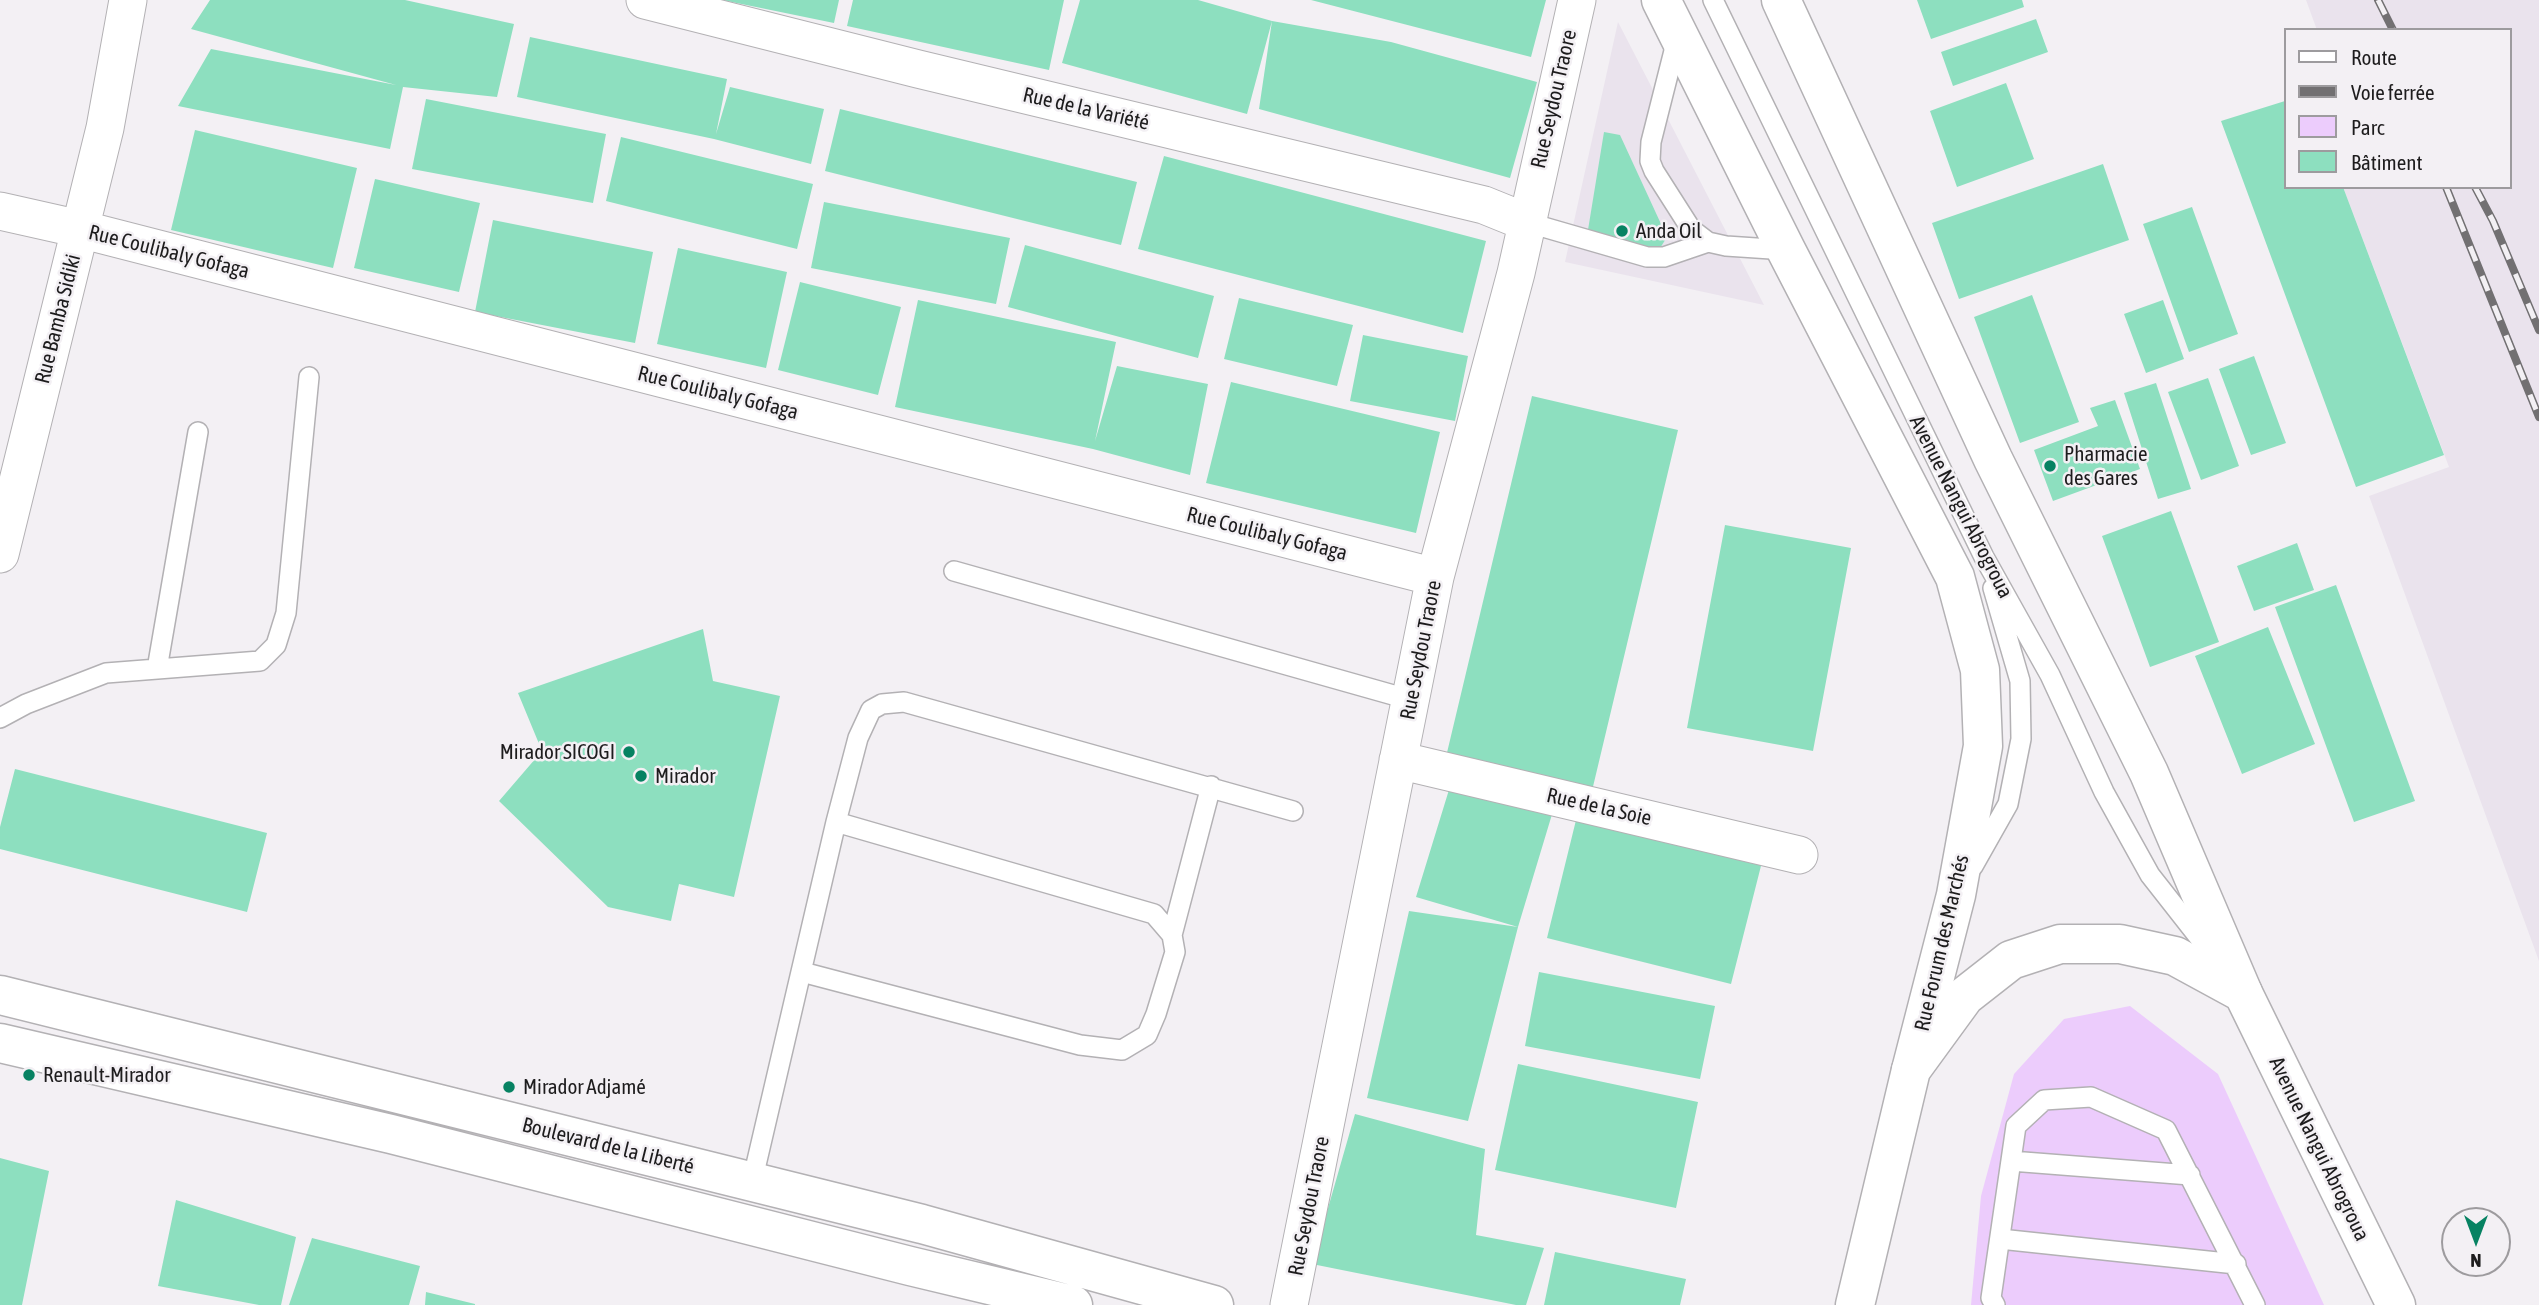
<!DOCTYPE html>
<meta charset="utf-8">
<style>
body{margin:0}
#map{position:relative;width:2539px;height:1305px;overflow:hidden;background:#f3f0f4;font-family:"Asap Condensed",sans-serif}
canvas{display:block}
.legend{position:absolute;left:2284px;top:28px;width:228px;height:161px;box-sizing:border-box;background:#f3f0f4;border:2px solid #9d9b9e;margin:0;padding:9px 12px;list-style:none;font-size:21px;color:#1d1c1d}
.legend li{display:flex;align-items:center;gap:14px;height:35px}
.legend b{width:35px;border:2px solid #9d9b9e}
.north{position:absolute;left:2441px;top:1207px;width:70px;height:70px;box-sizing:border-box;background:#f3f0f4;border:2px solid #9d9b9e;border-radius:50%;rotate:180deg;font-size:19px;font-weight:700;line-height:28px;text-align:center;color:#1d1c1d}
.north::after{content:'';display:block;margin:auto;width:24px;height:32px;background:#078262;clip-path:polygon(50% 0,100% 100%,50% 72%,0 100%)}
</style>
<div id="map">
<canvas width="2539" height="1305"></canvas>
<ul class="legend">
<li><b style="height:9px;background:#fff"></b>Route</li>
<li><b style="height:9px;background:#727072"></b>Voie ferrée</li>
<li><b style="height:19px;background:#ecccfc"></b>Parc</li>
<li><b style="height:19px;background:#8ddfbf"></b>Bâtiment</li>
</ul>
<div class="north">N</div>
</div>
<script>
const ctx = document.querySelector('canvas').getContext('2d');
ctx.lineJoin = 'round';
function fill(path, color) {
  ctx.fillStyle = color;
  ctx.fill(path, 'evenodd');
}
function poly(rows) {
  const path = new Path2D();
  for (const r of rows) {
    path.moveTo(r[0], r[1]);
    for (let i = 2; i < r.length; i += 2) path.lineTo(r[i], r[i + 1]);
  }
  return path;
}
function trace(path, color, width, dash) {
  ctx.strokeStyle = color;
  ctx.lineWidth = width;
  ctx.lineCap = dash ? 'butt' : 'round';
  ctx.setLineDash(dash || []);
  ctx.stroke(path);
}
function label(font, color, halo, rows, align = 'center') {
  ctx.font = font + ' "Asap Condensed",sans-serif';
  ctx.lineWidth = 5;
  ctx.setLineDash([]);
  ctx.textBaseline = 'middle';
  ctx.strokeStyle = halo;
  ctx.fillStyle = color;
  for (const [text, x, y, turn = 0] of rows) {
    ctx.save();
    ctx.translate(x, y);
    ctx.rotate((+turn || 0) * Math.PI / 180);
    ctx.textAlign = isNaN(turn) ? turn : align;
    if (halo) ctx.strokeText(text, 0, 0);
    ctx.fillText(text, 0, 0);
    ctx.restore();
  }
}
const built = poly([
 [2306,0,2539,0,2539,961,2369,496,2449,467,2343,187,2509,187,2509,30,2317,30],
 [1618,22,1764,305,1565,262]
]);
const green = poly([
 [2130,1006,2218,1074,2324,1305,1971,1305,1981,1196,2014,1074,2064,1019]
]);
const building = poly([
 [210,0,405,0,514,24,497,97,403,87,390,149,178,106,211,49,396,85,191,29],
 [722,0,839,0,834,23],
 [853,0,1064,0,1049,70,847,26],
 [1080,0,1198,0,1272,21,1247,114,1062,63],
 [1311,0,1546,0,1531,57],
 [1917,0,2022,0,2024,7,1931,39],
 [2036,19,2048,52,1953,86,1941,52],
 [1272,21,1391,42,1537,82,1510,178,1259,109],
 [530,37,727,79,716,134,730,87,824,109,811,164,714,139,517,97],
 [2006,83,2034,159,1957,187,1930,111],
 [426,99,606,134,593,203,412,169],
 [2285,101,2285,187,2343,187,2444,455,2356,487,2221,121],
 [840,109,1137,182,1121,245,825,171],
 [195,130,357,168,333,268,171,230],
 [1604,132,1620,135,1667,237,1657,253,1587,236],
 [621,137,813,184,797,249,606,201],
 [1164,156,1486,241,1463,333,1138,249],
 [2103,164,2129,240,1959,299,1932,223],
 [375,179,480,203,459,292,354,268],
 [824,202,1010,238,996,304,811,268],
 [2192,207,2238,334,2189,352,2143,224],
 [493,220,653,252,635,343,475,312],
 [1025,245,1214,296,1198,358,1008,307],
 [678,248,787,272,766,368,657,344],
 [800,282,901,307,878,395,778,370],
 [2032,295,2079,422,2020,443,1974,317],
 [1239,298,1353,325,1337,386,1224,359],
 [918,300,1116,342,1095,441,1117,366,1208,384,1190,475,1093,449,895,407],
 [2163,300,2184,359,2146,373,2124,314],
 [1363,335,1468,356,1455,421,1350,401],
 [2254,356,2286,443,2251,455,2219,369],
 [2208,378,2239,466,2201,480,2168,392],
 [1231,382,1440,432,1416,533,1206,483],
 [2156,383,2191,489,2158,499,2124,393],
 [1532,396,1678,430,1591,795,1445,761],
 [2115,400,2140,469,2053,501,2034,450,2098,426,2090,408],
 [2171,511,2219,642,2150,667,2102,536],
 [1725,525,1851,548,1813,751,1687,728],
 [2297,543,2314,590,2254,611,2237,566],
 [2336,585,2415,801,2354,822,2275,607],
 [2268,627,2315,744,2242,774,2195,656],
 [703,629,713,681,780,696,734,897,679,884,671,921,608,907,499,801,542,751,518,693],
 [15,769,267,833,247,912,0,849,0,827],
 [1452,780,1553,811,1518,927,1468,1121,1367,1098,1409,911,1518,927,1416,897],
 [1578,812,1763,858,1731,984,1547,938],
 [1539,972,1715,1006,1700,1079,1525,1046],
 [1518,1064,1698,1102,1676,1208,1495,1170],
 [1355,1114,1485,1149,1476,1235,1544,1248,1526,1305,1516,1305,1312,1264],
 [0,1158,49,1171,22,1305,0,1305],
 [176,1200,296,1237,281,1305,259,1305,158,1286],
 [312,1238,420,1266,409,1305,289,1305],
 [1555,1252,1686,1279,1680,1305,1544,1305],
 [426,1292,475,1304,475,1305,425,1305]
]);
const service = poly([
 [1713,0,1984,557,2050,675,2104,792,2150,875,2212,954],
 [1677,39,1651,142,1650,161,1654,171,1691,229,1708,242,1726,246,1786,250],
 [1526,222,1647,257,1664,257,1708,242],
 [954,571,1411,700],
 [157,669,198,432],
 [0,718,26,704,106,673,260,661,276,645,286,613,309,377],
 [1973,866,2008,804,2021,739,2020,681,1993,588],
 [1172,935,1211,786],
 [802,972,1080,1045,1122,1050,1147,1035,1156,1014,1175,952,1172,935,1154,914,836,822],
 [2011,1161,2190,1175],
 [752,1182,836,822,858,738,871,710,882,704,904,702,1293,811],
 [2000,1239,2236,1264],
 [1995,1305,1991,1298,2016,1126,2044,1100,2091,1097,2166,1130,2255,1305]
]);
const minor = poly([
 [645,0,918,69,1484,205,1526,222],
 [0,211,80,229,1435,577],
 [0,554,105,128,128,0],
 [1398,760,1799,855],
 [1289,1305,1435,577,1516,273,1577,0]
]);
const tertiary = poly([
 [1661,0,1786,250,1955,577,1980,670,1983,746,1956,895,1911,1070],
 [1781,0,1993,459,2149,773,2243,993],
 [0,995,922,1224,1214,1305],
 [0,1043,391,1134,910,1266,1073,1305]
]);
const secondary = poly([
 [1855,1305,1911,1070,1965,996,2011,960,2060,944,2120,944,2175,956,2243,993,2396,1305]
]);
const rail = poly([
 [2378,0,2393,30],
 [2446,187,2539,417],
 [2475,187,2493,221,2539,330]
]);
const markers = [
 [1622,231,7,"#078262"],
 [2050,466,7,"#078262"],
 [629,752,7,"#078262"],
 [641,776,7,"#078262"],
 [29,1075,7,"#078262"],
 [509,1087,7,"#078262"]
];
const streetNames = [
 ["Rue Seydou Traore",1554,99,-77],
 ["Rue de la Variété",1086,109,13],
 ["Rue Coulibaly Gofaga",169,252,14],
 ["Rue Bamba Sidiki",58,319,-76],
 ["Rue Coulibaly Gofaga",718,393,14],
 ["Avenue Nangui Abrogroua",1961,507,63],
 ["Rue Coulibaly Gofaga",1267,534,14],
 ["Rue Seydou Traore",1421,650,-79],
 ["Rue de la Soie",1599,807,13],
 ["Rue Forum des Marchés",1942,943,-77],
 ["Boulevard de la Liberté",608,1146,14],
 ["Avenue Nangui Abrogroua",2319,1149,64],
 ["Rue Seydou Traore",1309,1206,-79]
];
const poiNames = [
 ["Anda Oil",1636,231],
 ["Pharmacie",2064,454],
 ["des Gares",2064,478],
 ["Mirador SICOGI",615,752,"right"],
 ["Mirador",655,776],
 ["Renault-Mirador",43,1075],
 ["Mirador Adjamé",523,1087]
];
fill(built, '#eae3ed');
fill(green, '#ecccfc');
fill(building, '#8ddfbf');
trace(service, '#b3b1b4', 22);
trace(minor, '#b3b1b4', 39);
trace(tertiary, '#b3b1b4', 41);
trace(secondary, '#b3b1b4', 41);
trace(service, '#fff', 19);
trace(minor, '#fff', 37);
trace(tertiary, '#fff', 38);
trace(secondary, '#fff', 38);
trace(rail, '#727072', 8);
trace(rail, '#f3f0f4', 5, [16]);
for (const [x, y, r, color] of markers) {
  const dot = new Path2D();
  dot.arc(x, y, r, 0, 2 * Math.PI);
  ctx.fillStyle = color;
  ctx.fill(dot);
  trace(dot, '#f3f0f4', 2.5);
}
label('21px', '#1d1c1d', '#f3f0f4', streetNames);
label('21px', '#1d1c1d', '#f3f0f4', poiNames, 'left');
</script>
